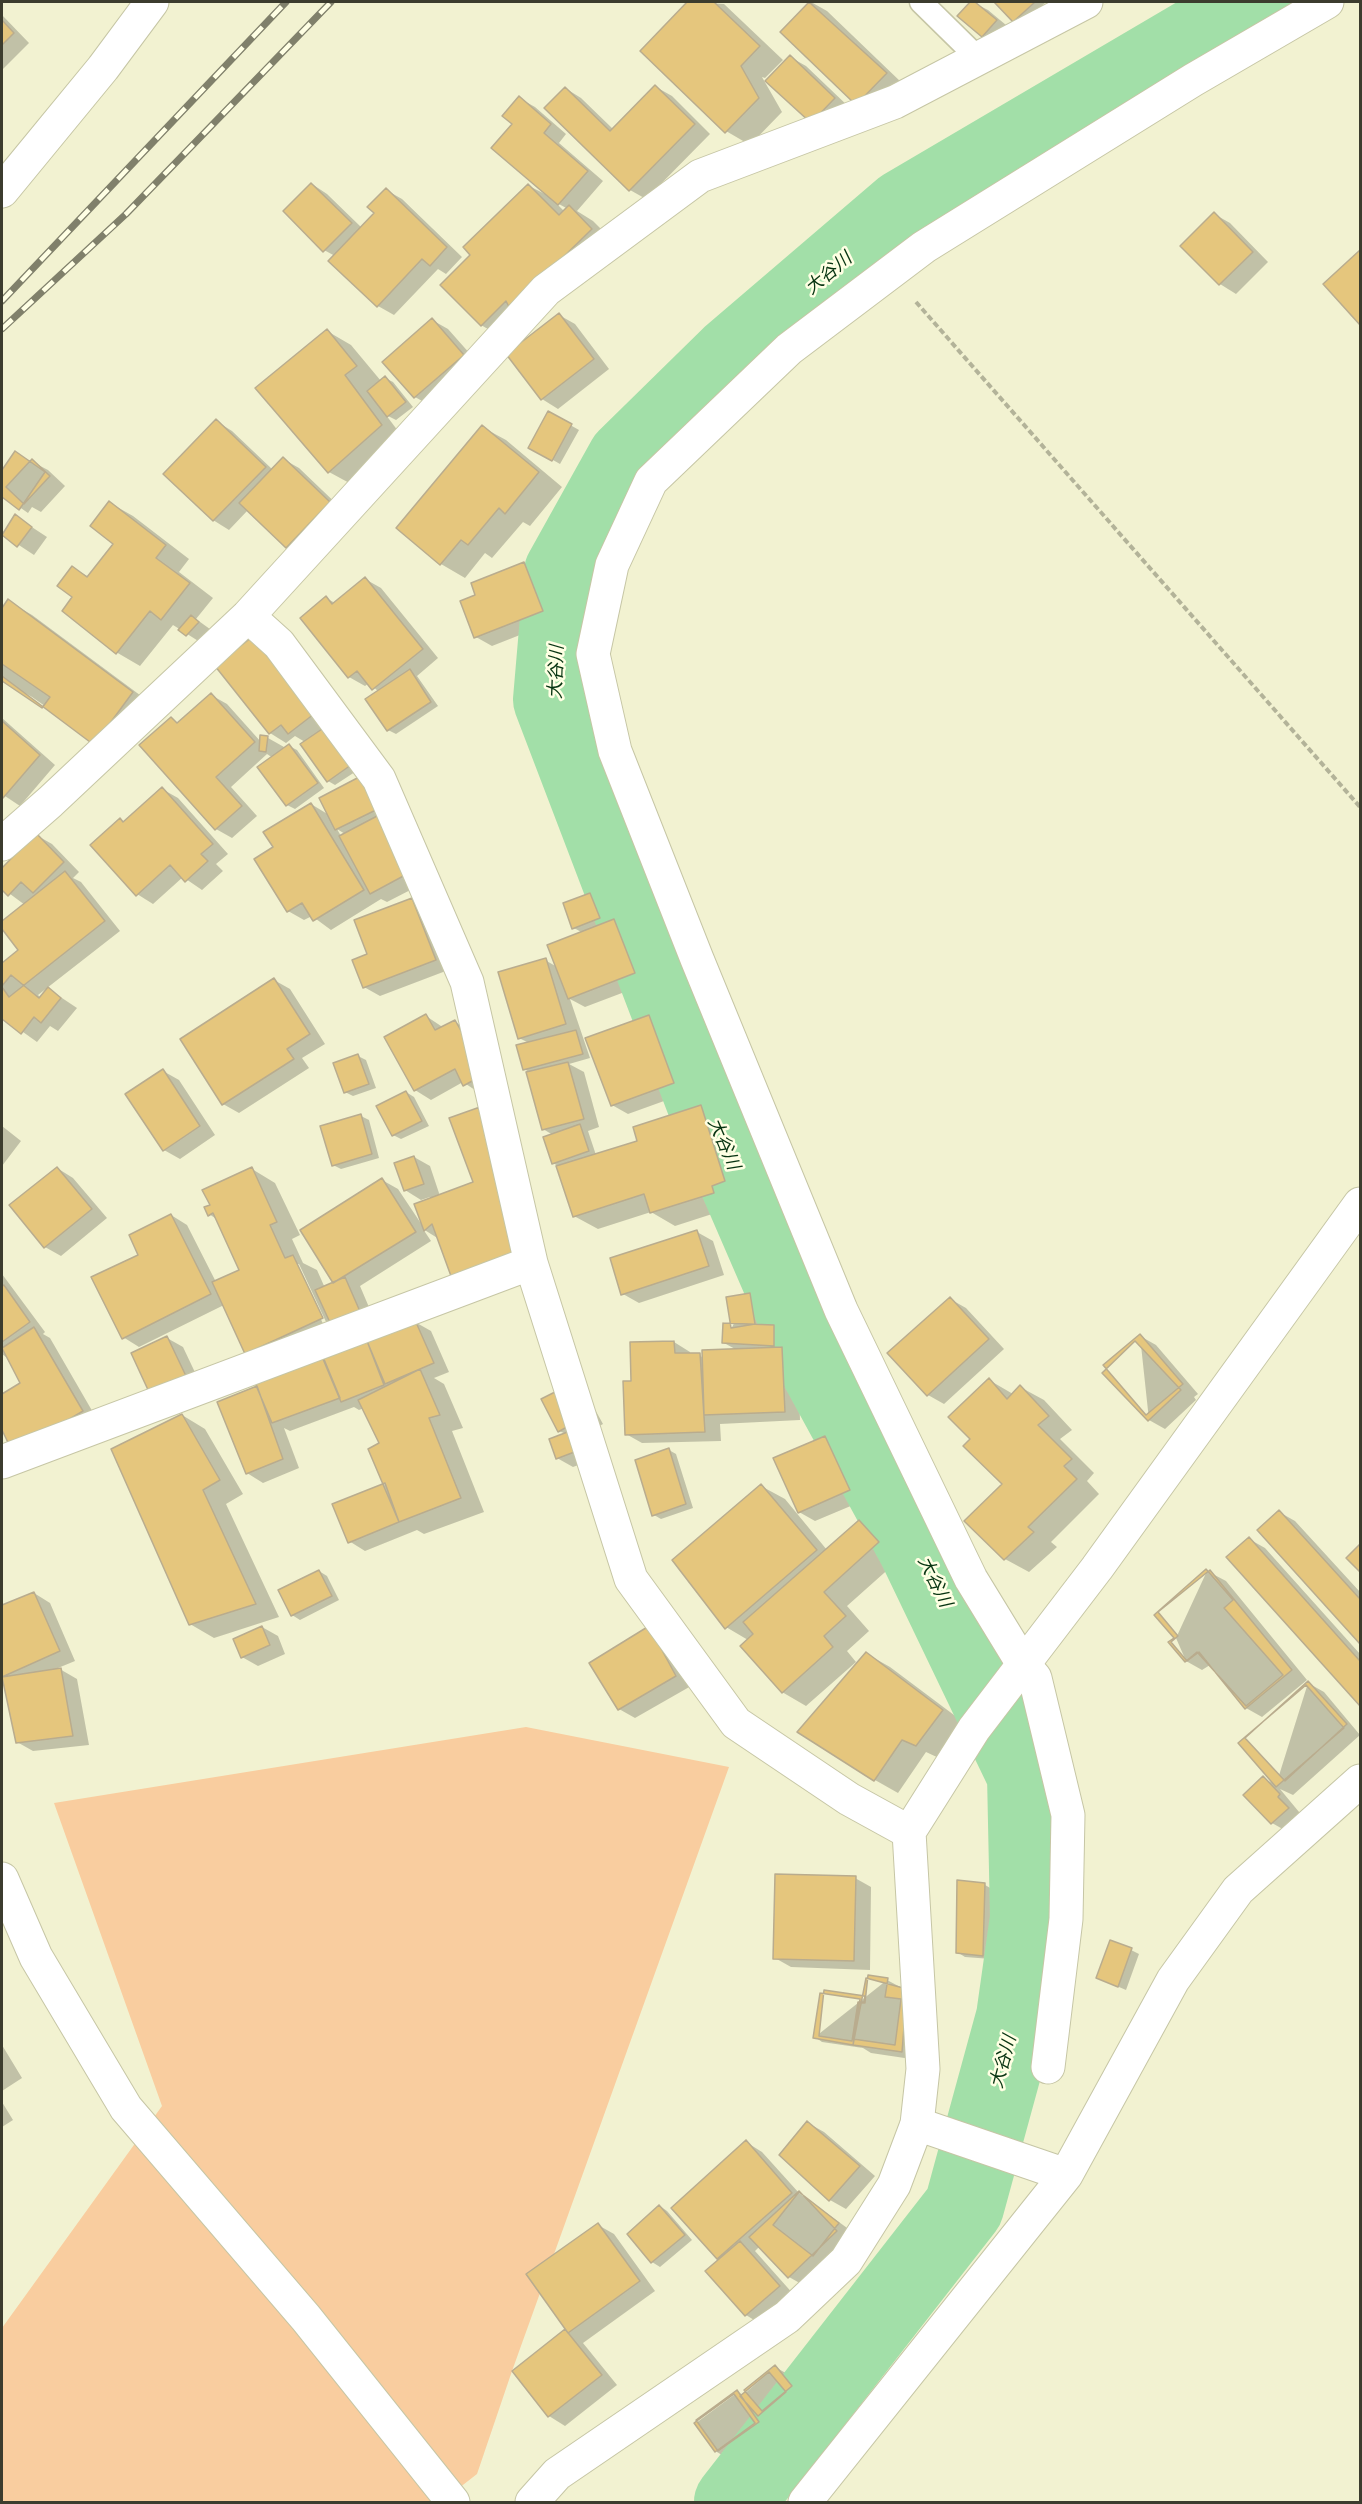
<!DOCTYPE html>
<meta charset="utf-8">
<style>
body{margin:0}
#map{position:relative;width:1362px;height:2504px;overflow:hidden;background:#f2f2d1;font-family:Signika,sans-serif}
canvas{display:block}
.frame{position:absolute;inset:0;border:3px solid #3c3c2e;pointer-events:none}
</style>
<div id="map">
<canvas width="1362" height="2504"></canvas>
<div class="frame"></div>
</div>
<script>
const ctx = document.querySelector('canvas').getContext('2d');
ctx.lineJoin = 'round';
function fill(path, color) {
  ctx.fillStyle = color;
  ctx.fill(path, 'evenodd');
}
function poly(rows) {
  const path = new Path2D();
  for (const r of rows) {
    path.moveTo(r[0], r[1]);
    for (let i = 2; i < r.length; i += 2) path.lineTo(r[i], r[i + 1]);
  }
  return path;
}
function trace(path, color, width, dash) {
  ctx.strokeStyle = color;
  ctx.lineWidth = width;
  ctx.lineCap = dash ? 'butt' : 'round';
  ctx.setLineDash(dash || []);
  ctx.stroke(path);
}
function label(font, color, halo, rows, align = 'center') {
  ctx.font = font + ' Signika,"Noto Sans JP",sans-serif';
  ctx.lineWidth = 5;
  ctx.setLineDash([]);
  ctx.textBaseline = 'middle';
  ctx.strokeStyle = halo;
  ctx.fillStyle = color;
  for (const [text, x, y, turn = 0] of rows) {
    ctx.save();
    ctx.translate(x, y);
    ctx.rotate((+turn || 0) * Math.PI / 180);
    ctx.textAlign = isNaN(turn) ? turn : align;
    if (halo) ctx.strokeText(text, 0, 0);
    ctx.fillText(text, 0, 0);
    ctx.restore();
  }
}
const green = poly([
 [526,1727,729,1767,512,2371,477,2474,441,2502,2,2502,2,2328,162,2106,54,1803]
]);
const shadow = poly([
 [689,2,724,4,783,60,765,78,762,77,782,112,750,145,726,131,642,51],
 [811,2,827,11,902,83,873,113,782,32],
 [972,2,988,10,1012,30,998,45,983,36,960,16],
 [996,2,1046,2,1022,25],
 [2,15,29,43,2,70],
 [790,57,806,66,850,108,828,131],
 [656,87,672,96,710,134,646,199,630,190,546,108,565,88,581,98,614,130],
 [519,98,535,107,566,134,559,143,603,181,577,211,593,221,615,243,505,339,481,325,472,255,529,186,551,197],
 [556,203,557,203,568,209,565,212],
 [312,184,327,194,362,228,376,213,386,190,402,199,462,257,446,274,438,269,394,315,378,306,335,256,324,250],
 [1214,214,1230,223,1268,262,1236,294,1220,284],
 [1360,252,1360,322,1325,284],
 [559,315,575,324,609,369,558,409,542,399,508,355],
 [432,320,448,329,479,364,431,406,415,397,384,362],
 [327,331,351,345,381,381,385,378,393,382,413,407,396,420,386,415,404,439,353,485,329,472],
 [549,413,579,430,560,464,530,447],
 [216,421,232,431,273,470,283,459,299,468,345,512,303,556,287,547,248,510,229,530,213,520],
 [482,427,506,440,562,487,530,526,523,522,492,558,485,553,465,578,441,564,398,527],
 [15,453,48,470,65,486,41,512,32,507,28,513,2,495,2,473],
 [110,503,133,516,189,559,179,572,213,598,196,619,214,632,203,644,173,625,140,666,116,652,75,597,73,568,89,577,115,543],
 [15,516,47,537,34,555,2,534],
 [524,564,540,573,558,620,492,646,476,637,477,596],
 [365,579,381,588,438,658,417,676,438,706,396,734,388,730,379,692,369,683,365,686,349,677,326,598,335,603],
 [8,601,32,615,156,707,118,757,32,697,2,680,2,610],
 [268,648,358,770,335,785,328,781,305,742,295,736,286,743,270,733,217,667],
 [211,695,227,704,261,742,268,738,284,747,283,750,289,746,297,750,324,788,295,809,287,805,273,758,267,754,231,787,257,816,232,838,216,829,171,719,179,724],
 [2,718,55,765,20,806,2,794],
 [363,777,424,883,387,902,381,899,331,930,312,916,304,920,288,911,275,848,311,804,329,815],
 [337,829,345,834,341,836],
 [162,789,178,798,228,854,216,864,223,871,202,890,183,877,153,904,137,894,124,823],
 [36,835,52,844,79,872,73,878,81,882,120,931,47,988,77,1008,58,1031,50,1026,37,1042,2,1017,2,965,20,950,2,923,25,905,2,888,2,871],
 [47,988,41,998,38,995],
 [590,894,598,899,607,924,614,921,630,930,651,982,585,1007,570,999,590,1058,569,1064,584,1072,599,1127,588,1131,596,1155,639,1142,701,1107,724,1120,748,1194,734,1199,737,1206,675,1226,651,1212,598,1229,574,1216,558,1166,553,1163,553,1135,543,1129,531,1073,524,1069,529,1043,519,1038,545,960,557,967,583,933,574,928],
 [412,899,428,909,451,969,380,996,364,987,369,955],
 [274,980,290,989,325,1044,302,1058,309,1068,239,1113,223,1104],
 [426,1016,444,1028,455,1022,471,1031,481,1094,463,1082,431,1100,415,1090],
 [649,1016,665,1026,689,1092,628,1114,612,1105],
 [358,1056,366,1060,376,1088,353,1096,345,1092],
 [163,1071,179,1080,215,1135,180,1159,164,1150],
 [406,1092,414,1097,429,1126,401,1139,393,1135],
 [361,1116,369,1120,379,1158,341,1169,333,1165],
 [2,1126,21,1141,2,1166],
 [414,1157,430,1166,440,1196,549,1274,480,1300,439,1239,423,1229,431,1241,360,1286,377,1326,269,1366,224,1305,139,1347,123,1337,140,1255,171,1215,187,1225,216,1282,241,1270,218,1220,209,1214,212,1206,252,1169,275,1183,300,1235,292,1239,303,1263,317,1270,325,1288,335,1283,382,1180,398,1189,424,1228,430,1197,421,1200,405,1190],
 [296,1264,299,1264,327,1324,324,1326],
 [57,1168,73,1178,107,1218,61,1256,45,1247],
 [697,1232,713,1241,724,1275,639,1303,623,1294],
 [2,1274,45,1332,43,1334,50,1338,98,1421,14,1452,2,1426,2,1396,22,1384,6,1357,2,1354],
 [749,1294,757,1299,762,1326,774,1327,790,1336,789,1353,798,1358,800,1420,720,1424,721,1441,642,1443,626,1434,633,1382,674,1342,690,1352,690,1355,704,1357,737,1350,724,1343],
 [950,1299,966,1308,1004,1349,944,1404,928,1395],
 [415,1322,431,1331,449,1372,434,1378,444,1384,463,1428,452,1431,484,1512,424,1534,417,1530,365,1551,349,1541,385,1484,381,1443,364,1408,359,1410,354,1407,290,1431,284,1428,299,1468,263,1483,247,1473,259,1387,321,1354,328,1358],
 [1140,1336,1156,1345,1198,1394,1194,1397,1196,1400,1165,1429,1149,1420],
 [167,1338,183,1347,201,1385,166,1401],
 [989,1380,1013,1394,1020,1387,1044,1400,1072,1430,1060,1439,1094,1473,1087,1481,1099,1494,1051,1542,1057,1547,1029,1572,1005,1559,1004,1484,972,1439],
 [587,1395,603,1424,585,1434,600,1457,573,1467,557,1458,566,1434,559,1431],
 [182,1415,205,1429,243,1494,226,1504,279,1617,214,1638,190,1624],
 [825,1437,841,1447,865,1500,815,1521,799,1512],
 [669,1450,676,1454,693,1508,661,1519,654,1515],
 [761,1486,785,1499,827,1550,859,1522,883,1535,902,1557,847,1606,869,1631,847,1651,856,1662,806,1706,782,1692,748,1640,726,1627],
 [1279,1512,1295,1521,1360,1592,1360,1642,1259,1530],
 [1249,1539,1265,1548,1360,1654,1360,1703,1229,1557],
 [319,1571,327,1576,339,1600,300,1620,292,1615],
 [1207,1571,1226,1581,1307,1680,1262,1717,1246,1708,1210,1665,1202,1670,1186,1661,1176,1638],
 [34,1593,50,1603,75,1661,58,1668,77,1679,89,1745,33,1751,17,1742,2,1672,2,1607],
 [262,1627,278,1636,285,1654,258,1666,242,1657],
 [649,1628,691,1686,635,1718,619,1709],
 [867,1654,890,1667,966,1724,941,1759,926,1752,898,1793,875,1780],
 [1308,1683,1324,1692,1360,1735,1293,1795,1280,1789,1304,1818,1288,1832,1272,1823,1245,1795,1263,1778,1276,1785],
 [855,1878,871,1887,870,1970,791,1967,775,1958],
 [985,1885,992,1889,991,1959,965,1957,957,1952],
 [1131,1950,1139,1954,1126,1990,1098,1978],
 [887,1980,904,1989,918,2060,871,2053,863,2048,822,2042,815,2037],
 [2,2045,22,2078,2,2091],
 [2,2102,13,2120,2,2127],
 [808,2123,824,2132,875,2176,846,2209,830,2200,781,2155],
 [746,2142,762,2152,799,2193,854,2233,805,2286,789,2277,760,2246,755,2251,795,2296,762,2325,746,2315,707,2271,720,2260,673,2208],
 [660,2206,667,2211,692,2240,660,2267,652,2262],
 [598,2225,614,2234,655,2291,583,2343,617,2385,565,2426,549,2416,514,2371,567,2329],
 [775,2367,791,2376,807,2396,779,2419,765,2411,770,2417,766,2419,775,2431,735,2459,722,2452,725,2457,717,2452,696,2423,738,2392,743,2395]
]);
const river = poly([
 [734,2502,964,2207,1016,2017,1030,1918,1027,1775,917,1546,821,1370,717,1130,553,700,564,572,627,459,731,357,904,209,1256,2]
]);
const building = poly([
 [687,2,714,2,760,46,741,66,759,98,725,133,640,51,687,2],
 [809,2,887,73,856,105,780,32,809,2],
 [970,2,975,2,997,20,982,37,957,16,970,2],
 [994,2,1035,2,1013,22,994,2],
 [2,20,14,33,2,45,2,20],
 [790,55,835,98,811,123,765,81,790,55],
 [655,85,695,124,629,191,544,108,565,87,610,131,655,85],
 [519,96,551,124,544,133,588,171,558,205,491,148,512,124,502,116,519,96],
 [311,183,352,223,323,252,283,211,311,183],
 [528,184,559,215,569,205,592,229,510,309,506,301,481,326,440,285,470,255,463,247,528,184],
 [386,188,447,247,430,266,422,259,377,307,328,261,374,213,367,207,386,188],
 [1214,212,1253,252,1219,285,1180,246,1214,212],
 [1360,250,1360,325,1323,284,1360,250],
 [559,313,594,359,541,400,506,354,559,313],
 [432,318,464,355,414,398,382,362,432,318],
 [327,329,357,366,345,375,382,425,328,473,255,388,327,329],
 [385,376,406,402,387,417,367,391,385,376],
 [548,411,572,424,552,461,528,448,548,411],
 [216,419,266,467,213,521,163,474,216,419],
 [482,425,539,472,505,514,499,508,468,545,461,540,440,565,396,528,482,425],
 [15,451,45,472,19,510,2,497,2,470,15,451],
 [283,457,330,502,286,548,239,503,283,457],
 [32,459,50,476,24,504,6,487,32,459],
 [109,501,166,545,156,558,190,583,161,620,150,611,116,654,62,611,72,597,57,586,72,566,87,577,113,544,90,526,109,501],
 [15,514,32,527,17,547,2,535,15,514],
 [524,562,543,611,474,638,460,601,475,595,471,583,524,562],
 [365,577,423,649,372,690,357,671,348,678,300,618,326,596,332,604,365,577],
 [8,599,133,692,94,745,2,676,2,608,8,599],
 [191,615,199,622,186,636,178,630,191,615],
 [252,637,314,714,288,734,281,725,269,734,215,666,252,637],
 [2,664,50,697,42,708,2,681,2,664],
 [410,669,431,702,387,731,365,699,410,669],
 [211,693,255,742,216,777,242,806,215,830,139,745,171,717,177,723,211,693],
 [2,721,40,755,3,798,2,796,2,721],
 [325,727,351,765,327,782,300,744,325,727],
 [260,735,268,736,266,752,259,751,260,735],
 [289,744,318,783,286,806,257,767,289,744],
 [363,775,380,808,335,830,319,798,363,775],
 [162,787,213,844,201,854,208,861,185,882,170,865,136,896,90,845,120,818,123,822,162,787],
 [311,803,364,890,313,921,302,903,287,912,254,859,273,847,263,832,311,803],
 [379,815,409,873,370,894,339,836,379,815],
 [36,833,64,862,33,893,21,882,8,896,2,890,2,868,36,833],
 [65,871,105,921,9,997,2,987,2,963,18,950,2,929,2,921,65,871],
 [590,893,600,918,572,929,563,903,590,893],
 [412,898,436,960,363,988,352,960,367,954,354,920,412,898],
 [614,919,635,973,568,999,547,945,614,919],
 [546,958,566,1024,518,1039,498,972,546,958],
 [11,975,39,998,48,987,61,998,41,1023,34,1017,21,1034,2,1019,2,986,11,975],
 [274,978,310,1034,287,1049,294,1059,222,1105,180,1039,274,978],
 [426,1014,435,1030,455,1020,485,1074,463,1086,455,1069,414,1091,384,1037,426,1014],
 [649,1015,674,1083,611,1106,585,1038,649,1015],
 [576,1030,583,1054,523,1070,516,1045,576,1030],
 [358,1054,369,1084,344,1093,333,1063,358,1054],
 [568,1062,584,1119,542,1130,526,1072,568,1062],
 [163,1069,200,1126,163,1151,125,1094,163,1069],
 [406,1091,422,1121,392,1136,376,1106,406,1091],
 [701,1105,725,1181,712,1186,714,1193,650,1213,644,1194,573,1217,556,1166,637,1141,633,1127,701,1105],
 [480,1107,526,1261,455,1287,432,1224,424,1231,414,1204,473,1182,449,1118,480,1107],
 [361,1114,372,1154,332,1166,320,1126,361,1114],
 [580,1124,589,1151,552,1164,543,1137,580,1124],
 [414,1156,424,1184,404,1191,394,1163,414,1156],
 [57,1167,92,1209,44,1248,9,1205,57,1167],
 [252,1167,277,1222,270,1225,285,1258,293,1255,323,1318,245,1354,212,1282,239,1270,213,1213,208,1216,204,1207,210,1205,202,1190,252,1167],
 [382,1178,416,1232,333,1283,300,1230,382,1178],
 [171,1214,211,1294,122,1339,91,1277,138,1255,129,1235,171,1214],
 [697,1230,709,1266,621,1295,610,1258,697,1230],
 [345,1277,362,1316,333,1329,315,1290,345,1277],
 [4,1285,30,1322,2,1342,2,1286,4,1285],
 [750,1293,755,1324,731,1328,726,1297,750,1293],
 [950,1297,989,1339,927,1396,887,1353,950,1297],
 [415,1320,434,1363,385,1384,367,1341,415,1320],
 [723,1323,774,1325,774,1346,722,1343,723,1323],
 [34,1327,83,1411,13,1453,2,1430,2,1394,20,1383,2,1348,34,1327],
 [1140,1334,1183,1384,1146,1415,1103,1365,1140,1334],
 [167,1336,186,1376,149,1392,131,1353,167,1336],
 [367,1341,384,1385,341,1402,323,1359,367,1341],
 [674,1341,675,1353,700,1353,705,1432,625,1435,623,1381,631,1381,630,1342,674,1341],
 [1135,1341,1181,1390,1148,1421,1102,1373,1135,1341],
 [782,1347,785,1412,704,1415,702,1350,782,1347],
 [321,1352,340,1398,272,1423,252,1376,321,1352],
 [420,1369,440,1415,429,1418,461,1498,399,1522,368,1449,379,1443,358,1400,420,1369],
 [989,1378,1007,1399,1020,1385,1049,1416,1038,1425,1072,1459,1064,1466,1077,1479,1028,1527,1034,1532,1004,1560,964,1521,1002,1484,963,1446,970,1439,948,1417,989,1378],
 [571,1384,588,1415,558,1432,541,1399,571,1384],
 [257,1386,283,1459,246,1474,217,1402,257,1386],
 [182,1414,220,1480,203,1490,256,1604,189,1625,111,1449,182,1414],
 [578,1428,585,1448,556,1459,549,1439,578,1428],
 [825,1436,850,1490,798,1513,773,1458,825,1436],
 [669,1448,686,1504,652,1516,635,1460,669,1448],
 [385,1483,399,1522,348,1543,332,1504,385,1483],
 [761,1484,817,1550,725,1629,672,1560,761,1484],
 [1279,1510,1360,1599,1360,1644,1257,1530,1279,1510],
 [859,1520,879,1542,824,1592,846,1616,824,1636,833,1647,782,1693,740,1646,753,1634,743,1622,859,1520],
 [1249,1537,1360,1661,1360,1706,1226,1557,1249,1537],
 [1360,1544,1360,1572,1346,1558,1360,1544],
 [1206,1569,1233,1600,1224,1608,1283,1675,1246,1706,1197,1652,1185,1662,1168,1642,1174,1638,1154,1615,1206,1569],
 [319,1570,332,1596,291,1616,278,1590,319,1570],
 [1210,1570,1292,1670,1245,1709,1199,1652,1187,1661,1171,1642,1178,1636,1158,1612,1210,1570],
 [34,1592,60,1651,2,1677,2,1605,34,1592],
 [262,1626,270,1645,241,1658,233,1639,262,1626],
 [649,1626,676,1676,618,1710,589,1663,649,1626],
 [866,1652,943,1710,916,1746,902,1740,874,1781,797,1732,866,1652],
 [61,1668,73,1736,16,1743,2,1677,61,1668],
 [1308,1681,1347,1724,1285,1781,1245,1738,1308,1681],
 [1306,1685,1344,1728,1276,1787,1238,1743,1306,1685],
 [1263,1776,1280,1794,1278,1797,1289,1808,1271,1824,1243,1795,1263,1776],
 [775,1874,856,1876,854,1961,773,1959,775,1874],
 [957,1880,985,1883,983,1956,956,1953,957,1880],
 [1110,1940,1132,1948,1118,1987,1096,1978,1110,1940],
 [868,1975,888,1978,885,1997,901,1999,895,2045,853,2039,858,2003,865,2003,868,1975],
 [866,1978,907,1989,902,2052,853,2045,866,1978],
 [824,1990,865,1996,864,2002,858,2002,852,2041,819,2036,824,1990],
 [820,1993,860,1999,853,2045,813,2038,820,1993],
 [807,2121,860,2166,829,2201,779,2155,807,2121],
 [746,2140,792,2193,717,2259,671,2208,746,2140],
 [799,2191,837,2231,788,2278,749,2237,799,2191],
 [799,2192,839,2223,813,2256,773,2225,799,2192],
 [659,2205,685,2235,651,2263,627,2234,659,2205],
 [598,2223,640,2281,568,2333,526,2274,598,2223],
 [740,2241,780,2286,745,2316,705,2271,740,2241],
 [565,2329,602,2375,548,2417,512,2371,565,2329],
 [775,2365,792,2386,762,2411,744,2390,775,2365],
 [769,2372,786,2392,758,2416,740,2396,769,2372],
 [737,2390,759,2422,718,2451,696,2420,737,2390],
 [734,2394,755,2423,715,2452,694,2423,734,2394]
]);
const path = poly([
 [916,302,1360,807]
]);
const service = poly([
 [921,2,979,59]
]);
const minor = poly([
 [2,191,103,68,152,2],
 [248,616,279,644,379,779,467,982,531,1263,631,1579,736,1723,849,1799,909,1832],
 [2,844,50,802,248,616,546,290,700,176,895,102,1086,2],
 [2,1462,531,1263],
 [1048,2067,1066,1919,1068,1815,1035,1678,1023,1664,971,1579,841,1310,697,959,615,751,593,654,612,565,651,481,789,349,924,247,1193,80,1327,2],
 [917,2124,1066,2175,1173,1980,1238,1890,1360,1781],
 [805,2502,1066,2175]
]);
const tertiary = poly([
 [2,1879,36,1957,126,2108,306,2318,453,2502],
 [532,2502,557,2474,787,2317,846,2261,894,2185,917,2124,923,2069,909,1832,974,1729,1097,1568,1360,1204]
]);
const rail = poly([
 [2,301,286,2],
 [2,329,126,214,331,2]
]);
const waterNames = [
 ["大谷川",829,274,-40],
 ["大谷川",557,672,-88],
 ["大谷川",723,1144,67],
 ["大谷川",934,1582,64],
 ["大谷川",1004,2062,-75]
];
fill(green, '#f9cd9f');
fill(shadow, '#0003');
trace(river, '#a2dfa8', 80);
fill(building, '#e5c67d');
trace(building, '#b9ac8e', 1.5);
trace(service, '#c6c6a5', 25);
trace(minor, '#c6c6a5', 35);
trace(tertiary, '#c6c6a5', 35);
trace(path, '#b3b399', 4, [6, 3]);
trace(service, '#fff', 22);
trace(minor, '#fff', 33);
trace(tertiary, '#fff', 33);
trace(rail, '#80806b', 7);
trace(rail, '#ffffe4', 4.5, [14]);
label('italic 18px', '#073411', '#ffffe4', waterNames);
</script>
